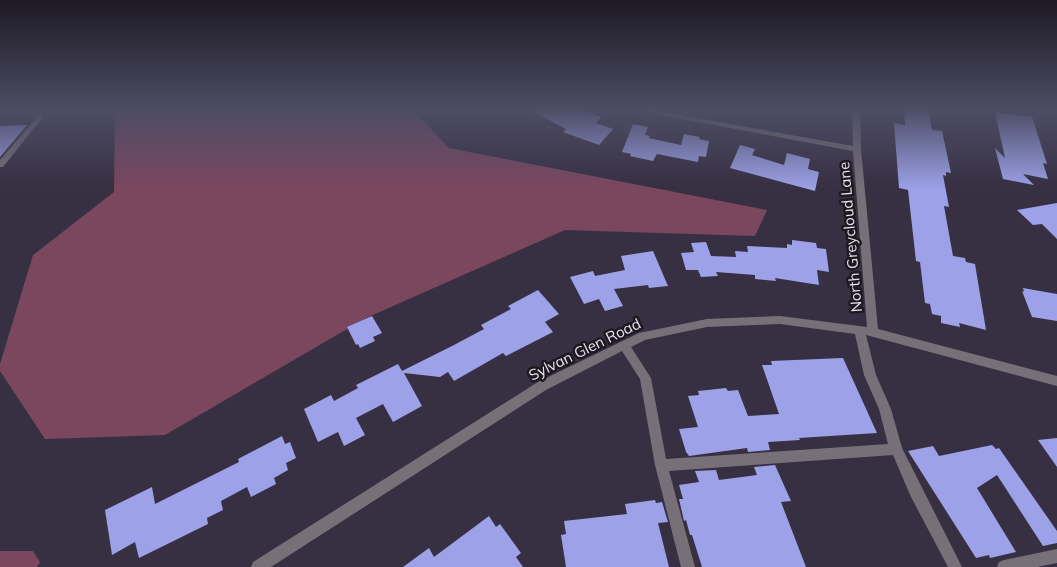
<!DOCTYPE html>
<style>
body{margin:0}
canvas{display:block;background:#372f42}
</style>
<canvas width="1057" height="567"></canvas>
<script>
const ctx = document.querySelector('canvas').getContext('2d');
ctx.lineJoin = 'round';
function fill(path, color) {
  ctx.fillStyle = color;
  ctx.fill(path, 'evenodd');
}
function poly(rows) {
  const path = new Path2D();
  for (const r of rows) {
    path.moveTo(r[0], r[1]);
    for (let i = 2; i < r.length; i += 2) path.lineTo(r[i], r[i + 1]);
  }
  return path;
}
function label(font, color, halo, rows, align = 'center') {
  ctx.font = font + ' Mulish,sans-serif';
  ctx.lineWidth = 5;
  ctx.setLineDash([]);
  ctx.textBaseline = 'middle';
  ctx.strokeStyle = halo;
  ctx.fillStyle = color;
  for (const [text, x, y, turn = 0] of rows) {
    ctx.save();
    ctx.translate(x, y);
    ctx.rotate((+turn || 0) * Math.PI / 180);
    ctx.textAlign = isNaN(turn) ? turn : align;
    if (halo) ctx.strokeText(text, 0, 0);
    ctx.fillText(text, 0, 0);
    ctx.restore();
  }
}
const green = poly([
 [115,109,412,109,449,148,767,210,755,236,565,230,366,318,165,435,45,439,0,371,0,364,33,255,114,192],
 [0,551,33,551,40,562,37,567,0,567]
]);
const building = poly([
 [528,109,579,109,601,117,596,123,613,129,599,145,563,132,566,129],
 [904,109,928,109,932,130,942,131,951,173,946,172,946,176,943,175,949,207,944,206,953,256,965,258,966,262,975,264,986,330,959,323,960,327,941,323,941,316,932,314,930,304,925,303,920,262,916,261,908,190,899,188,894,123,905,125],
 [995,112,1032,117,1047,164,1043,163,1048,179,1023,174,1034,185,1003,179,995,148,1005,158],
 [633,124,648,127,645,135,650,136,649,138,681,145,684,134,700,137,699,139,709,141,706,157,699,156,698,162,657,154,653,161,630,156,631,154,622,152],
 [25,125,27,125,0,157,0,126],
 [740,145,755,149,752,155,784,165,787,153,810,159,808,169,819,172,815,191,730,168],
 [1057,203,1057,239,1042,224,1033,225,1017,210],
 [792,240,816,243,817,248,826,249,829,272,817,270,819,285,775,278,776,281,755,279,755,275,716,272,718,276,701,277,698,270,686,270,681,253,694,252,691,243,706,242,711,256,736,257,735,251,748,252,747,246,787,248,787,244,792,245],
 [653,251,668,286,649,288,648,285,614,289,623,306,605,311,599,299,584,304,570,277,593,271,595,276,625,270,621,256],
 [1023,288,1057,294,1057,321,1032,317,1022,291,1024,292],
 [538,290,559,314,545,322,553,332,506,356,503,353,454,381,448,372,440,377,404,373,422,406,393,422,383,404,356,418,365,435,344,446,338,432,318,442,304,409,331,395,334,401,358,388,356,385,398,364,402,371,454,345,484,329,481,325,511,309,508,306],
 [372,316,382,333,373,337,375,341,360,348,358,344,356,345,347,327],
 [843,358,877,433,799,438,800,440,768,442,770,450,748,452,747,448,689,456,686,452,679,429,698,427,688,396,699,395,698,391,726,388,728,391,738,390,748,416,779,414,762,365,772,365,771,361],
 [282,436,285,444,290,442,296,458,286,463,288,470,274,478,276,484,251,497,247,487,221,501,223,510,207,518,208,524,139,558,135,542,112,555,105,510,152,487,155,504,239,462,238,459],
 [1057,438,1057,467,1038,440],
 [992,445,996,449,999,448,1057,531,1057,543,1043,546,997,475,977,488,1016,552,990,558,989,555,976,558,908,451,933,446,939,456],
 [775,465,791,501,781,502,806,567,702,567,692,535,690,535,686,520,684,521,679,499,683,499,679,485,699,482,695,471,716,470,719,480,757,475,754,467],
 [655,500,656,503,662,502,668,522,658,523,669,567,566,567,561,535,566,534,564,521,627,514,625,504],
 [489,516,496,527,500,524,521,553,516,557,523,567,403,567,429,548,434,557]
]);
const lane = poly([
 [40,115,43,117,42,118,3,167,0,167,0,160,38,116,40,115]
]);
const street = poly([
 [628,109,647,109,853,146,852,109,860,109,861,149,878,329,1057,376,1057,386,866,335,876,375,891,409,902,448,962,567,948,567,911,497,893,455,669,471,695,567,681,567,655,465,640,379,622,351,546,390,271,567,251,567,253,562,538,382,639,333,707,319,780,316,867,327,853,151,628,109],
 [780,324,855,334,864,375,879,409,888,444,666,459,651,378,631,347,645,340,707,327,780,324],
 [1057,549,1057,563,1037,567,997,567,999,562,1004,560,1057,549]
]);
const streetNames = [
 ["North Greycloud Lane",851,237,-95],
 ["Sylvan Glen Road",585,350,-26]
];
fill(green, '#7b475f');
fill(building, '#9ca1e8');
fill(lane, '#787078');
fill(street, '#787078');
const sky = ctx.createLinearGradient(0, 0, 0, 189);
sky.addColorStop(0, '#1e1a24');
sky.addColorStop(0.58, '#4d4d65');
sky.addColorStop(1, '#4d4d6500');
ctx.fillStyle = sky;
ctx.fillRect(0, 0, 1057, 189);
label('15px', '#e8e3ef', '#1c1921', streetNames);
</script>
